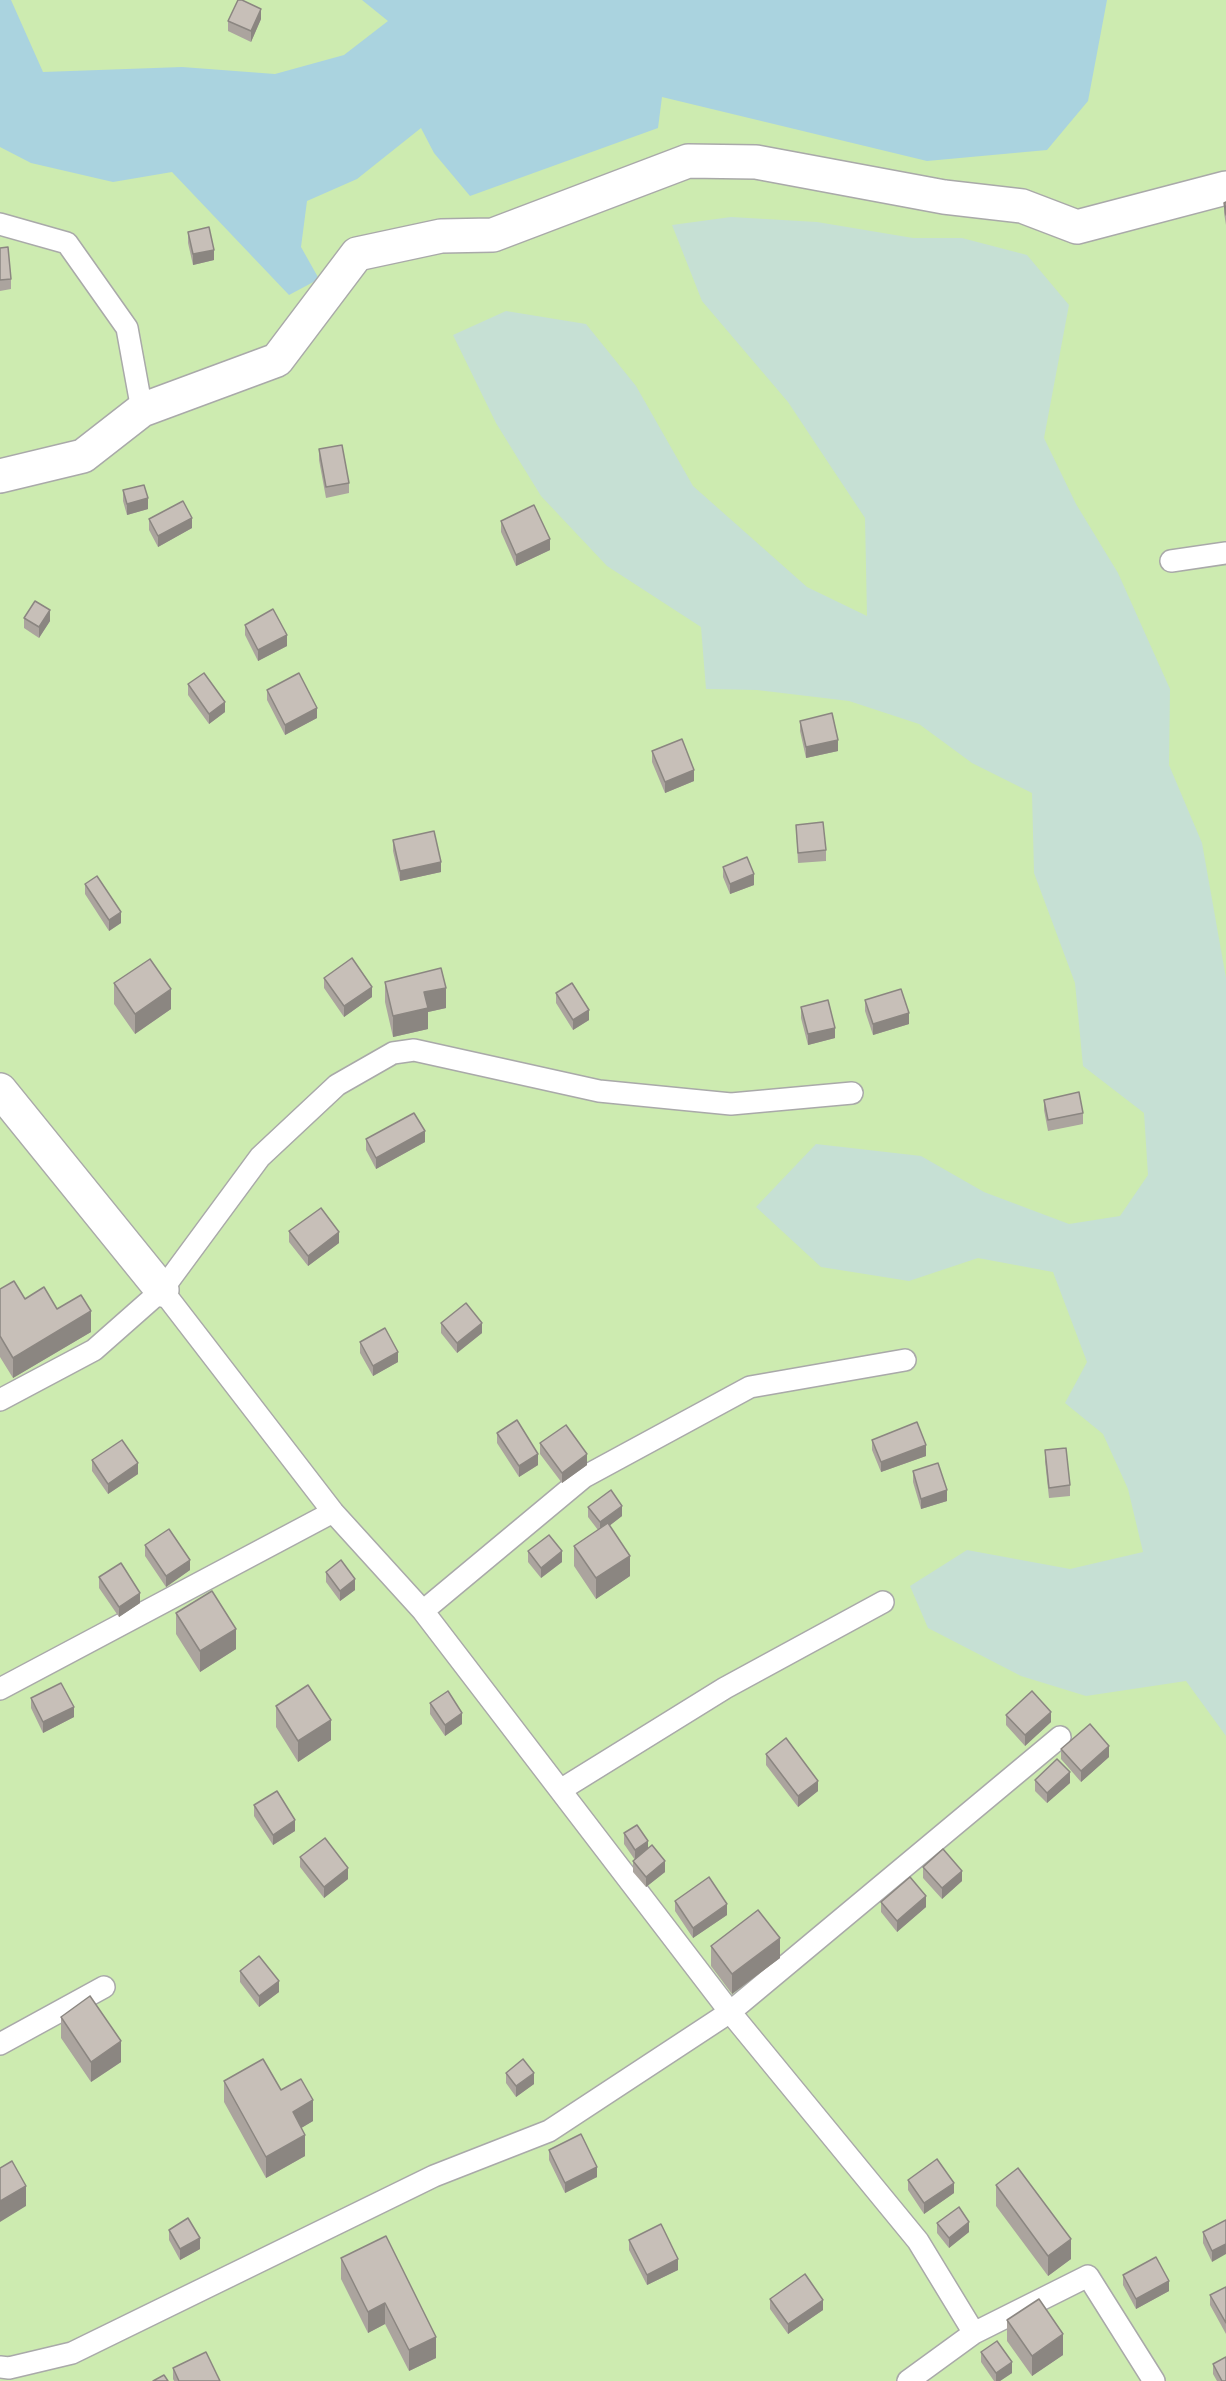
<!DOCTYPE html>
<style>
body{margin:0}
canvas{display:block;background:#f2efe9}
</style>
<canvas width="1226" height="2381"></canvas>
<script>
const ctx = document.querySelector('canvas').getContext('2d');
ctx.lineJoin = 'round';
function fill(path, color) {
  ctx.fillStyle = color;
  ctx.fill(path, 'evenodd');
}
function poly(rows) {
  const path = new Path2D();
  for (const r of rows) {
    path.moveTo(r[0], r[1]);
    for (let i = 2; i < r.length; i += 2) path.lineTo(r[i], r[i + 1]);
  }
  return path;
}
function trace(path, color, width, dash) {
  ctx.strokeStyle = color;
  ctx.lineWidth = width;
  ctx.lineCap = dash ? 'butt' : 'round';
  ctx.setLineDash(dash || []);
  ctx.stroke(path);
}
const grass = poly([
 [0,0,1226,0,1226,2381,0,2381]
]);
const wetland = poly([
 [731,217,817,222,913,238,962,238,1027,255,1069,305,1044,438,1076,504,1118,573,1170,689,1169,765,1202,843,1226,978,1226,1736,1186,1681,1086,1696,1021,1676,928,1628,910,1586,967,1550,1070,1569,1143,1552,1128,1489,1103,1434,1065,1403,1087,1362,1053,1272,978,1258,909,1281,821,1267,756,1207,816,1144,921,1156,984,1192,1069,1224,1120,1216,1148,1175,1144,1113,1083,1066,1075,983,1034,873,1032,793,972,763,919,724,849,701,757,690,706,689,701,627,607,566,541,496,496,423,453,335,506,311,586,324,636,386,693,486,807,587,867,616,865,518,788,402,702,301,672,225]
]);
const water = poly([
 [0,0,11,0,43,72,182,67,275,74,344,55,388,21,362,0,1107,0,1088,101,1047,150,927,161,662,97,658,128,470,196,434,153,421,128,357,179,307,201,301,247,319,279,289,295,172,172,113,182,31,163,0,147]
]);
const lane = poly([
 [0,224,67,243,127,328,142,410],
 [1171,561,1226,553],
 [852,1093,731,1104,599,1091,414,1050,393,1053,337,1085,260,1157,162,1290,333,1512,423,1611,730,2012,918,2241,974,2333],
 [0,1400,94,1350,162,1290],
 [423,1611,584,1477,750,1387,905,1360],
 [0,1689,333,1512],
 [562,1789,725,1688,883,1602],
 [0,2044,104,1987],
 [0,2367,9,2368,72,2353,434,2176,549,2131,730,2012,1060,1737],
 [908,2381,974,2333,1088,2276,1154,2381]
]);
const street = poly([
 [0,476,83,456,142,410,277,360,357,254,441,236,493,235,688,161,756,162,944,197,1022,206,1077,227,1226,188],
 [0,1090,162,1290]
]);
const wall = poly([
 [261,19,251,42,228,31,228,21],
 [1226,202,1226,225,1224,213,1224,203],
 [188,232,214,260,193,265,188,243],
 [0,248,11,279,11,289,0,291],
 [319,449,349,483,349,493,326,498,319,460],
 [123,490,148,509,127,515,123,501],
 [149,519,192,528,158,547,149,530],
 [501,521,550,550,516,566,501,532],
 [24,618,50,621,39,638,24,628],
 [245,625,287,646,258,661,245,635],
 [188,684,225,712,209,724,188,695],
 [267,690,317,718,285,735,267,700],
 [800,721,838,751,806,758,800,731],
 [652,751,694,781,665,793,652,762],
 [796,825,826,850,826,861,798,863],
 [393,840,441,872,400,881,393,851],
 [723,867,754,885,730,894,723,877],
 [85,884,121,923,109,931,85,894],
 [324,978,372,997,344,1017,324,988],
 [385,982,446,1008,428,1012,428,1029,393,1037,385,1002],
 [114,983,171,1009,135,1034,114,1004],
 [556,993,589,1020,573,1030,556,1003],
 [865,1000,909,1024,873,1035,865,1011],
 [801,1007,835,1038,808,1045,801,1018],
 [1044,1100,1083,1113,1083,1124,1048,1131,1044,1110],
 [366,1139,425,1142,376,1169,366,1150],
 [289,1231,339,1243,308,1266,289,1242],
 [0,1289,57,1309,91,1332,13,1378,0,1357],
 [441,1323,482,1333,457,1353,441,1333],
 [360,1342,398,1362,373,1376,360,1353],
 [497,1433,538,1465,519,1477,497,1443],
 [872,1440,926,1456,881,1472,872,1450],
 [540,1443,587,1465,562,1483,540,1454],
 [1045,1450,1070,1485,1070,1496,1049,1498,1045,1461],
 [92,1460,138,1474,108,1494,92,1471],
 [913,1471,947,1501,921,1509,913,1482],
 [588,1507,622,1516,609,1526,630,1576,596,1599,574,1566,574,1546,598,1530,588,1517],
 [145,1545,190,1570,166,1587,145,1556],
 [528,1551,562,1562,541,1578,528,1562],
 [326,1572,355,1590,340,1601,326,1582],
 [99,1577,140,1603,119,1617,99,1588],
 [176,1613,236,1649,200,1672,176,1634],
 [31,1698,74,1717,43,1733,31,1708],
 [430,1703,462,1724,445,1736,430,1714],
 [276,1706,331,1740,298,1762,276,1727],
 [1006,1715,1051,1722,1025,1746,1006,1725],
 [1061,1749,1109,1757,1081,1782,1061,1759],
 [766,1754,818,1791,798,1807,766,1765],
 [1035,1780,1070,1783,1047,1803,1035,1791],
 [254,1805,295,1831,273,1845,254,1816],
 [624,1833,648,1849,665,1872,646,1887,633,1872,633,1861,635,1860,624,1844],
 [300,1857,348,1879,324,1898,300,1867],
 [923,1867,962,1881,942,1899,923,1878],
 [675,1901,727,1915,693,1938,675,1911],
 [881,1902,926,1907,897,1932,881,1912],
 [711,1946,780,1958,732,1994,711,1966],
 [240,1971,279,1992,259,2007,240,1982],
 [61,2017,121,2062,91,2082,61,2038],
 [506,2073,534,2084,516,2097,506,2083],
 [224,2081,281,2090,313,2121,301,2128,305,2156,266,2178,224,2102],
 [549,2150,597,2177,565,2193,549,2160],
 [908,2180,954,2193,924,2214,908,2190],
 [996,2185,1071,2259,1048,2276,996,2206],
 [1226,2220,1212,2262,1203,2243,1203,2232],
 [937,2223,969,2232,949,2248,937,2233],
 [169,2230,200,2249,180,2260,169,2240],
 [629,2240,678,2270,647,2285,629,2250],
 [341,2258,436,2358,409,2371,385,2324,368,2333,341,2279],
 [1123,2275,1169,2291,1136,2309,1123,2285],
 [1226,2287,1226,2334,1210,2305,1210,2295],
 [770,2299,823,2310,788,2334,770,2309],
 [1007,2320,1063,2355,1032,2376,1007,2341],
 [981,2352,1012,2373,1000,2381,994,2381,981,2362],
 [1213,2364,1226,2381,1217,2381,1213,2374],
 [173,2368,220,2381,174,2381,173,2379]
]);
const shadedWall = poly([
 [261,9,261,19,251,42,251,31],
 [214,250,214,260,193,265,193,254],
 [148,498,148,509,127,515,127,504],
 [192,518,192,528,158,547,158,536],
 [550,539,550,550,516,566,516,555],
 [50,610,50,621,39,638,39,627],
 [287,635,287,646,258,661,258,650],
 [225,702,225,712,209,724,209,714],
 [317,708,317,718,285,735,285,725],
 [838,740,838,751,806,758,806,747],
 [694,770,694,781,665,793,665,782],
 [441,862,441,872,400,881,400,871],
 [754,874,754,885,730,894,730,884],
 [121,912,121,923,109,931,109,920],
 [372,987,372,997,344,1017,344,1006],
 [446,988,446,1008,428,1012,428,1029,393,1037,393,1016,424,992],
 [171,989,171,1009,135,1034,135,1014],
 [589,1010,589,1020,573,1030,573,1020],
 [909,1013,909,1024,873,1035,873,1024],
 [835,1028,835,1038,808,1045,808,1034],
 [425,1131,425,1142,376,1169,376,1158],
 [339,1232,339,1243,308,1266,308,1256],
 [91,1311,91,1332,13,1378,13,1358],
 [482,1323,482,1333,457,1353,457,1343],
 [398,1352,398,1362,373,1376,373,1366],
 [926,1445,926,1456,881,1472,881,1462],
 [538,1454,538,1465,519,1477,519,1466],
 [587,1454,587,1465,562,1483,562,1473],
 [138,1463,138,1474,108,1494,108,1484],
 [947,1490,947,1501,921,1509,921,1499],
 [622,1506,622,1516,600,1533,600,1522],
 [562,1551,562,1562,541,1578,541,1568],
 [630,1556,630,1576,596,1599,596,1578],
 [190,1560,190,1570,166,1587,166,1576],
 [355,1579,355,1590,340,1601,340,1591],
 [140,1593,140,1603,119,1617,119,1607],
 [236,1629,236,1649,200,1672,200,1651],
 [74,1707,74,1717,43,1733,43,1722],
 [1051,1712,1051,1722,1025,1746,1025,1735],
 [462,1713,462,1724,445,1736,445,1725],
 [331,1720,331,1740,298,1762,298,1741],
 [1109,1746,1109,1757,1081,1782,1081,1771],
 [1070,1772,1070,1783,1047,1803,1047,1793],
 [818,1781,818,1791,798,1807,798,1796],
 [295,1820,295,1831,273,1845,273,1835],
 [648,1841,648,1852,635,1860,635,1850],
 [665,1861,665,1872,646,1887,646,1877],
 [348,1868,348,1879,324,1898,324,1887],
 [962,1871,962,1881,942,1899,942,1888],
 [926,1896,926,1907,897,1932,897,1921],
 [727,1904,727,1915,693,1938,693,1928],
 [780,1938,780,1958,732,1994,732,1974],
 [279,1981,279,1992,259,2007,259,1996],
 [121,2041,121,2062,91,2082,91,2062],
 [534,2073,534,2084,516,2097,516,2086],
 [313,2100,313,2121,293,2133,293,2112],
 [305,2135,305,2156,266,2178,266,2157],
 [597,2167,597,2177,565,2193,565,2183],
 [954,2183,954,2193,924,2214,924,2203],
 [26,2186,26,2206,0,2222,0,2201],
 [969,2222,969,2232,949,2248,949,2238],
 [200,2238,200,2249,180,2260,180,2249],
 [1071,2239,1071,2259,1048,2276,1048,2256],
 [1226,2244,1226,2254,1212,2262,1212,2251],
 [678,2259,678,2270,647,2285,647,2275],
 [1169,2281,1169,2291,1136,2309,1136,2299],
 [823,2300,823,2310,788,2334,788,2324],
 [385,2303,385,2324,368,2333,368,2312],
 [1063,2334,1063,2355,1032,2376,1032,2356],
 [436,2337,436,2358,409,2371,409,2350],
 [1012,2362,1012,2373,1000,2381,996,2381,996,2373]
]);
const building = poly([
 [238,0,242,0,261,9,251,31,228,21,238,0],
 [1226,202,1226,215,1224,203,1226,202],
 [209,227,214,250,193,254,188,232,209,227],
 [8,247,11,279,0,280,0,248,8,247],
 [342,445,349,483,326,487,319,449,342,445],
 [144,485,148,498,127,504,123,490,144,485],
 [183,501,192,518,158,536,149,519,183,501],
 [534,505,550,539,516,555,501,521,534,505],
 [35,601,50,610,39,627,24,618,35,601],
 [273,609,287,635,258,650,245,625,273,609],
 [204,673,225,702,209,714,188,684,204,673],
 [299,673,317,708,285,725,267,690,299,673],
 [832,713,838,740,806,747,800,721,832,713],
 [682,739,694,770,665,782,652,751,682,739],
 [823,822,826,850,798,853,796,825,823,822],
 [434,831,441,862,400,871,393,840,434,831],
 [747,857,754,874,730,884,723,867,747,857],
 [97,876,121,912,109,920,85,884,97,876],
 [352,958,372,987,344,1006,324,978,352,958],
 [150,959,171,989,135,1014,114,983,150,959],
 [441,968,446,988,424,992,428,1008,393,1016,385,982,441,968],
 [572,983,589,1010,573,1020,556,993,572,983],
 [901,989,909,1013,873,1024,865,1000,901,989],
 [828,1000,835,1028,808,1034,801,1007,828,1000],
 [1079,1092,1083,1113,1048,1120,1044,1100,1079,1092],
 [414,1113,425,1131,376,1158,366,1139,414,1113],
 [321,1208,339,1232,308,1256,289,1231,321,1208],
 [14,1281,25,1299,44,1287,57,1309,81,1295,91,1311,13,1358,0,1336,0,1289,14,1281],
 [466,1303,482,1323,457,1343,441,1323,466,1303],
 [385,1328,398,1352,373,1366,360,1342,385,1328],
 [517,1420,538,1454,519,1466,497,1433,517,1420],
 [917,1422,926,1445,881,1462,872,1440,917,1422],
 [566,1425,587,1454,562,1473,540,1443,566,1425],
 [122,1440,138,1463,108,1484,92,1460,122,1440],
 [1066,1448,1070,1485,1049,1488,1045,1450,1066,1448],
 [938,1463,947,1490,921,1499,913,1471,938,1463],
 [611,1490,622,1506,600,1522,588,1507,611,1490],
 [608,1523,630,1556,596,1578,574,1546,608,1523],
 [169,1529,190,1560,166,1576,145,1545,169,1529],
 [549,1535,562,1551,541,1568,528,1551,549,1535],
 [341,1560,355,1579,340,1591,326,1572,341,1560],
 [121,1563,140,1593,119,1607,99,1577,121,1563],
 [212,1591,236,1629,200,1651,176,1613,212,1591],
 [61,1683,74,1707,43,1722,31,1698,61,1683],
 [308,1685,331,1720,298,1741,276,1706,308,1685],
 [448,1691,462,1713,445,1725,430,1703,448,1691],
 [1032,1691,1051,1712,1025,1735,1006,1715,1032,1691],
 [1090,1724,1109,1746,1081,1771,1061,1749,1090,1724],
 [786,1738,818,1781,798,1796,766,1754,786,1738],
 [1057,1759,1070,1772,1047,1793,1035,1780,1057,1759],
 [277,1791,295,1820,273,1835,254,1805,277,1791],
 [637,1825,648,1841,635,1850,624,1833,637,1825],
 [325,1838,348,1868,324,1887,300,1857,325,1838],
 [652,1845,665,1861,646,1877,633,1861,652,1845],
 [943,1849,962,1871,942,1888,923,1867,943,1849],
 [709,1877,727,1904,693,1928,675,1901,709,1877],
 [910,1877,926,1896,897,1921,881,1902,910,1877],
 [758,1910,780,1938,732,1974,711,1946,758,1910],
 [259,1956,279,1981,259,1996,240,1971,259,1956],
 [90,1996,121,2041,91,2062,61,2017,90,1996],
 [263,2059,281,2090,301,2079,313,2100,293,2112,305,2135,266,2157,224,2081,263,2059],
 [523,2059,534,2073,516,2086,506,2073,523,2059],
 [581,2134,597,2167,565,2183,549,2150,581,2134],
 [937,2159,954,2183,924,2203,908,2180,937,2159],
 [12,2161,26,2186,0,2201,0,2168,12,2161],
 [1018,2168,1071,2239,1048,2256,996,2185,1018,2168],
 [959,2207,969,2222,949,2238,937,2223,959,2207],
 [188,2218,200,2238,180,2249,169,2230,188,2218],
 [1226,2220,1226,2244,1212,2251,1203,2232,1226,2220],
 [661,2224,678,2259,647,2275,629,2240,661,2224],
 [386,2236,436,2337,409,2350,385,2303,368,2312,341,2258,386,2236],
 [1156,2257,1169,2281,1136,2299,1123,2275,1156,2257],
 [805,2274,823,2300,788,2324,770,2299,805,2274],
 [1226,2287,1226,2323,1210,2295,1226,2287],
 [1039,2299,1063,2334,1032,2356,1007,2320,1039,2299],
 [997,2341,1012,2362,996,2373,981,2352,997,2341],
 [206,2352,220,2381,179,2381,173,2368,206,2352],
 [1226,2357,1226,2381,1222,2381,1213,2364,1226,2357],
 [164,2375,168,2381,153,2381,164,2375]
]);
fill(grass, '#cdebb0');
fill(wetland, '#c6e0d4');
fill(water, '#aad3df');
trace(lane, '#a9a9a9', 24);
trace(street, '#a9a9a9', 36);
trace(lane, '#fff', 21);
trace(street, '#fff', 33);
fill(wall, '#aba49e');
fill(shadedWall, '#8b8681');
fill(building, '#c7bfb8');
trace(building, '#8b8681', 1.5);
</script>
